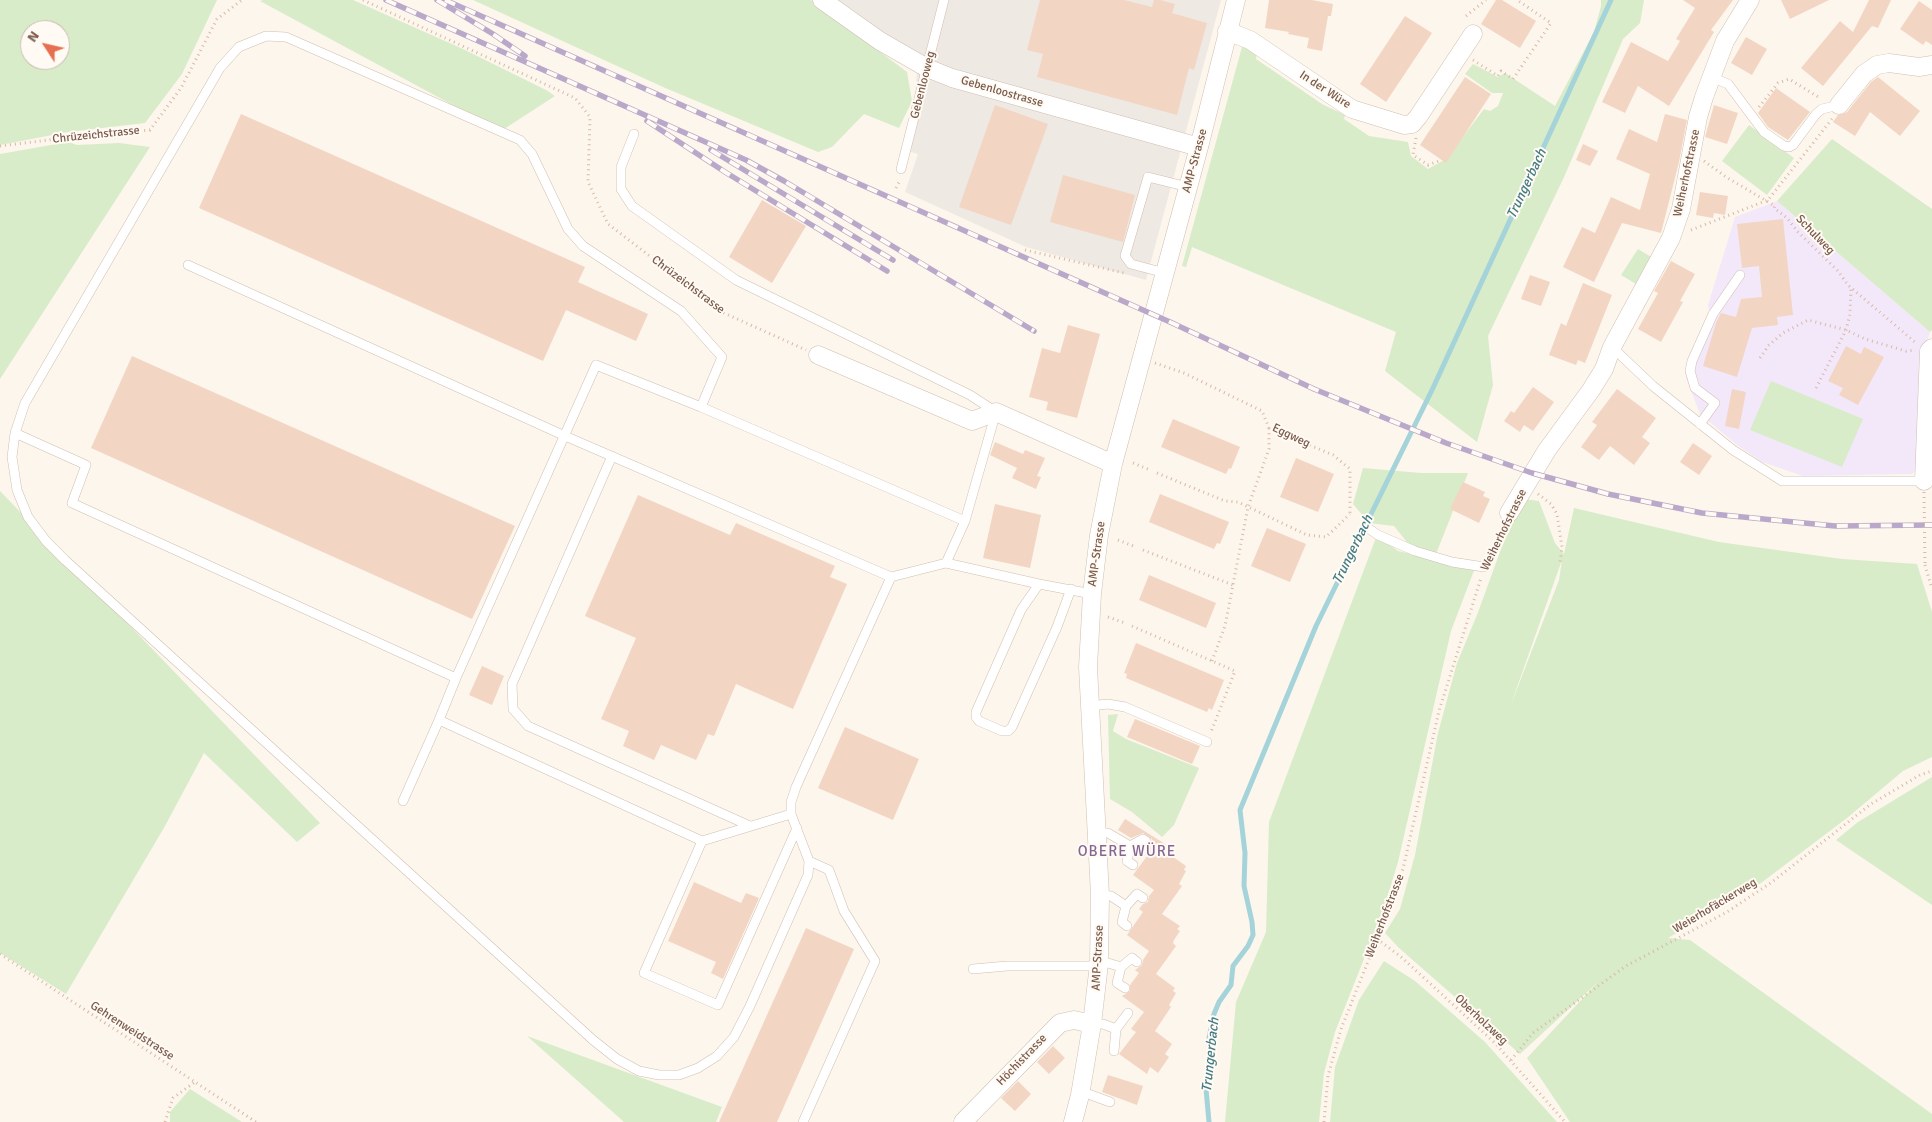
<!DOCTYPE html>
<meta charset="utf-8">
<style>
body{margin:0}
#map{position:relative;width:1932px;height:1122px;overflow:hidden;background:#fdf6ec;font-family:Signika,sans-serif}
canvas{display:block}
.north{position:absolute;left:20px;top:20px;width:50px;height:50px;box-sizing:border-box;background:#fffaf3;border:1px solid #cabbb1;border-radius:50%;rotate:305deg;font-size:14px;font-weight:700;line-height:20px;text-align:center;color:#7a5c4d}
.north::after{content:'';display:block;margin:auto;width:18px;height:22px;background:#e76f51;clip-path:polygon(50% 0,100% 100%,50% 72%,0 100%)}
</style>
<div id="map">
<canvas width="1932" height="1122"></canvas>
<div class="north">N</div>
</div>
<script>
const ctx = document.querySelector('canvas').getContext('2d');
ctx.lineJoin = 'round';
function fill(path, color) {
  ctx.fillStyle = color;
  ctx.fill(path, 'evenodd');
}
function poly(rows) {
  const path = new Path2D();
  for (const r of rows) {
    path.moveTo(r[0], r[1]);
    for (let i = 2; i < r.length; i += 2) path.lineTo(r[i], r[i + 1]);
  }
  return path;
}
function trace(path, color, width, dash) {
  ctx.strokeStyle = color;
  ctx.lineWidth = width;
  ctx.lineCap = dash ? 'butt' : 'round';
  ctx.setLineDash(dash || []);
  ctx.stroke(path);
}
function label(font, color, halo, rows, align = 'center') {
  ctx.font = font + ' Signika,sans-serif';
  ctx.lineWidth = 4;
  ctx.setLineDash([]);
  ctx.textBaseline = 'middle';
  ctx.strokeStyle = halo;
  ctx.fillStyle = color;
  for (const [text, x, y, turn = 0] of rows) {
    ctx.save();
    ctx.translate(x, y);
    ctx.rotate((+turn || 0) * Math.PI / 180);
    ctx.textAlign = isNaN(turn) ? turn : align;
    if (halo) ctx.strokeText(text, 0, 0);
    ctx.fillText(text, 0, 0);
    ctx.restore();
  }
}
const industrial = poly([
 [831,0,1221,0,1146,280,1026,247,905,192,918,154,911,152,917,72]
]);
const education = poly([
 [1777,201,1930,332,1921,361,1920,467,1912,474,1803,476,1762,462,1737,445,1700,414,1686,378,1688,360,1710,315,1708,305,1735,217]
]);
const green = poly([
 [0,0,217,0,182,74,145,123,68,132,0,145],
 [30,30,60,30,60,60,30,60],
 [263,0,353,0,463,49,546,90,555,96,501,131,260,1],
 [473,0,811,0,907,72,912,101,899,128,864,114,832,147,818,152,663,87],
 [1601,0,1644,0,1640,23,1623,39,1565,175,1488,336,1493,385,1477,442,1385,371,1396,332,1192,247,1186,267,1182,266,1242,47,1248,47,1257,52,1256,59,1322,104,1345,115,1344,119,1369,136,1408,142,1411,156,1428,169,1446,159,1484,109,1490,111,1498,106,1503,93,1492,93,1465,74,1473,64,1498,77,1505,73,1555,106,1594,32,1601,6],
 [1749,125,1794,158,1767,195,1722,161],
 [1832,139,1932,209,1932,330,1930,332,1777,201],
 [68,142,77,145,119,143,150,147,0,379,0,154],
 [1638,249,1653,258,1636,284,1621,275],
 [1771,381,1863,419,1842,467,1750,430],
 [1363,468,1421,473,1468,473,1436,554,1414,551,1394,526,1369,523,1353,504],
 [0,491,320,823,297,842,204,753,165,826,66,994,0,953],
 [1523,499,1539,501,1555,543,1564,554,1574,508,1719,542,1842,559,1917,564,1932,612,1932,757,1903,771,1847,818,1761,883,1668,938,1690,940,1932,1114,1932,1122,1570,1122,1527,1058,1598,982,1520,1054,1399,948,1385,933,1400,909,1415,855,1438,733,1457,663,1477,615,1501,549],
 [1562,560,1559,580,1510,707],
 [1377,535,1398,551,1475,568,1451,631,1398,862,1383,911,1335,1032,1324,1073,1319,1122,1225,1122,1236,1002,1266,932,1269,822],
 [1118,714,1113,731,1126,739,1199,768,1174,825,1162,837,1132,812,1110,799,1108,715],
 [1932,777,1932,905,1836,840,1858,822],
 [1384,961,1415,981,1485,1042,1557,1122,1330,1122,1335,1067,1359,1000],
 [527,1036,722,1107,716,1122,624,1122],
 [190,1089,242,1122,170,1122,170,1112]
]);
const stream = poly([
 [1209,1122,1206,1089,1210,1054,1209,1038,1214,1014,1219,1002,1231,985,1233,966,1248,946,1253,935,1252,922,1244,886,1245,853,1240,810,1316,626,1433,388,1611,0]
]);
const building = poly([
 [1040,0,1124,0,1152,7,1154,0,1160,0,1175,4,1172,13,1207,23,1194,70,1189,68,1177,115,1037,77,1043,54,1027,50],
 [1269,0,1312,0,1333,4,1331,16,1328,16,1322,51,1307,48,1309,38,1288,34,1289,32,1265,28],
 [1496,0,1502,0,1536,21,1520,48,1481,24],
 [1683,0,1733,0,1711,30,1714,32,1669,106,1638,86,1625,113,1602,102,1631,42,1668,61,1680,41,1676,39,1695,8],
 [1781,0,1829,0,1790,19],
 [1869,0,1891,0,1878,28,1872,26,1823,86,1801,68,1840,21,1853,32],
 [1919,1,1932,10,1932,45,1926,41,1923,45,1900,29],
 [1405,16,1432,33,1386,102,1360,84],
 [1746,37,1767,49,1752,75,1731,63],
 [1465,77,1491,94,1446,163,1420,145],
 [1878,77,1920,111,1900,136,1870,112,1855,136,1833,122,1838,115,1847,112,1871,82],
 [1776,88,1810,112,1788,140,1768,127,1758,113],
 [995,105,1048,124,1011,225,959,207],
 [1714,105,1738,113,1727,144,1705,137],
 [241,114,585,267,578,282,648,314,636,341,566,310,543,361,199,208],
 [1665,114,1687,120,1679,162,1661,233,1622,223,1594,282,1563,267,1582,227,1595,233,1611,197,1640,210,1650,174,1616,159,1629,129,1657,142],
 [1583,144,1598,151,1590,166,1576,160],
 [1063,175,1135,195,1123,242,1050,222],
 [1700,192,1728,196,1725,215,1714,213,1713,218,1696,215],
 [762,200,806,226,772,283,729,257],
 [1783,219,1793,315,1777,317,1778,325,1752,328,1737,377,1703,366,1716,323,1721,313,1736,317,1741,299,1762,297,1759,266,1742,268,1737,224],
 [1671,261,1695,274,1680,301,1683,302,1661,342,1638,329,1658,293,1654,291],
 [1530,275,1550,282,1541,306,1521,299],
 [1583,283,1612,295,1585,363,1578,360,1576,365,1549,355,1561,323,1566,326],
 [1068,325,1100,334,1077,418,1046,410,1048,402,1029,397,1042,348,1060,353],
 [1846,346,1861,354,1864,347,1884,357,1858,405,1839,395,1843,388,1828,381],
 [132,356,515,526,472,619,91,448],
 [1533,387,1554,402,1533,431,1524,425,1520,432,1504,421,1511,411,1514,413],
 [1617,389,1656,418,1642,437,1650,443,1634,465,1610,446,1599,460,1581,447,1597,425,1592,422],
 [1732,389,1746,392,1739,429,1725,426],
 [1173,419,1240,447,1231,469,1229,468,1226,474,1161,447],
 [995,442,1023,454,1025,450,1045,458,1037,476,1041,477,1036,489,1012,478,1017,468,990,455],
 [1693,443,1712,456,1699,475,1680,462],
 [1296,458,1334,474,1318,512,1280,497],
 [1463,482,1485,492,1483,496,1490,499,1479,523,1450,509],
 [1160,494,1229,522,1220,544,1217,543,1214,549,1149,522],
 [638,495,730,535,736,523,835,566,830,577,847,584,793,709,736,684,714,736,708,734,696,760,661,745,654,760,623,746,629,731,601,719,636,638,585,616],
 [995,504,1041,515,1030,568,983,558],
 [1267,528,1306,544,1290,582,1251,566],
 [1149,575,1216,603,1206,628,1139,600],
 [1136,643,1224,680,1212,710,1209,708,1207,712,1126,678,1127,674,1124,673],
 [482,666,504,676,492,705,469,695],
 [1135,719,1200,746,1192,764,1127,737],
 [845,727,919,759,893,820,818,788],
 [1125,819,1170,847,1166,852,1186,866,1184,870,1186,871,1179,884,1182,886,1162,914,1180,926,1177,929,1180,931,1174,940,1173,943,1176,946,1156,974,1175,988,1173,991,1176,993,1169,1005,1171,1007,1155,1031,1172,1044,1165,1054,1169,1057,1158,1073,1150,1067,1147,1074,1119,1054,1136,1032,1131,1029,1144,1012,1122,996,1130,991,1130,985,1139,973,1135,970,1142,965,1143,960,1149,951,1127,935,1143,912,1139,909,1143,904,1148,902,1149,896,1154,890,1133,875,1150,852,1144,847,1151,845,1152,839,1143,833,1131,838,1118,830],
 [694,882,741,903,746,893,759,898,723,979,711,973,716,962,668,941],
 [806,928,854,949,777,1122,719,1122],
 [1053,1046,1065,1058,1049,1074,1037,1062],
 [1108,1075,1143,1086,1137,1105,1102,1092],
 [1018,1081,1031,1094,1015,1111,1001,1098]
]);
const path = poly([
 [363,0,575,98,590,117,588,182,608,224,724,313,806,350],
 [1466,16,1486,0],
 [1473,60,1498,76,1501,71,1513,79,1551,23,1517,0],
 [1759,107,1778,83,1789,79,1820,98],
 [1416,138,1413,155,1428,165,1439,161],
 [0,146,72,137,150,130,181,88,217,19,242,0],
 [1704,161,1726,177,1775,206,1774,208,1787,218,1798,232,1838,271,1848,285,1916,343],
 [896,188,900,180],
 [1691,230,1768,200,1832,119],
 [1025,250,1124,273],
 [1760,358,1769,345,1783,333,1808,320,1846,330,1865,339,1906,351,1915,350],
 [1155,363,1184,373,1262,411,1269,428,1333,455,1350,469,1350,514],
 [1816,388,1846,330,1850,314,1851,288],
 [1133,463,1150,470],
 [1157,473,1225,501,1238,502,1307,535,1326,537,1350,514],
 [1538,494,1551,504,1557,514,1562,547,1560,564],
 [1118,540,1136,547],
 [1143,550,1233,585],
 [1489,558,1503,527],
 [1925,565,1932,589],
 [1108,617,1125,623],
 [1132,626,1235,671,1211,732],
 [1212,661,1225,626,1248,507,1269,449,1269,428],
 [1377,939,1400,956,1495,1043,1565,1122],
 [0,954,256,1122],
 [1511,1060,1533,1033,1626,966,1727,912,1772,882,1871,804,1920,775,1932,771],
 [165,1122,173,1098,195,1082],
 [1324,1122,1328,1076,1341,1029,1377,939,1403,869,1439,711,1481,578]
]);
const lane = poly([
 [1711,77,1728,84,1764,132,1784,146,1789,147,1793,145,1816,114,1822,109,1839,105],
 [634,134,621,167,621,189,632,206,736,280,970,395,996,412,965,521],
 [901,169,944,0],
 [188,265,565,436,891,577,946,563,1039,584,1092,594],
 [1165,273,1131,264,1125,256,1148,177,1188,187],
 [1612,347,1653,386,1733,450,1782,481,1924,481],
 [701,407,722,357,681,311,583,246,568,229,532,154,520,140,286,37,266,36,239,47,220,68,25,403,15,433,12,457,17,490,28,517,46,541,65,560,593,1040,617,1059,639,1071,659,1075,679,1075,698,1068,717,1056,734,1037,750,1006,808,875,809,861,791,814,791,802,796,787,891,577],
 [1700,424,1715,403,1695,388,1690,371,1692,361,1713,314,1740,275],
 [15,433,86,465,72,503,456,678],
 [612,456,512,684,513,709,528,726,750,826],
 [1365,526,1378,535,1415,551,1452,562,1484,567],
 [1039,584,1021,610,976,712,976,717,979,721,1002,731,1008,731,1012,727,1057,627,1071,589],
 [1089,706,1108,704,1125,707,1207,742],
 [403,801,439,720],
 [791,814,702,841,439,720,456,678,596,365,701,407,965,521,946,563],
 [1097,833,1108,833,1130,846],
 [702,841,644,973,718,1005,797,828],
 [1133,865,1127,861,1130,846,1143,839,1146,841],
 [1100,895,1111,896,1126,906],
 [1127,926,1122,922,1126,906,1137,894,1143,898],
 [973,969,1007,966,1089,966,1108,963,1121,967],
 [1125,988,1117,983,1121,967,1132,958,1137,962],
 [1092,1024,1103,1024,1116,1029,1114,1051],
 [1116,1029,1128,1013],
 [1080,1091,1110,1102],
 [803,1122,875,961,844,911,829,870,809,861]
]);
const street = poly([
 [822,0,880,41,927,68,952,78,1199,147],
 [1227,31,1250,40,1352,109,1404,125,1412,124,1418,117,1473,34],
 [1839,105,1864,74,1877,65,1889,63,1919,67,1932,65],
 [818,355,972,421,996,412,1113,464],
 [1924,481,1929,351,1932,348],
 [1509,513,1547,450,1591,390,1604,369,1612,347,1671,238,1681,209,1698,117,1704,97,1725,41,1750,0],
 [963,1122,1060,1023,1074,1020,1092,1024],
 [1073,1122,1080,1095,1092,1024,1099,964,1100,895,1088,667,1092,594,1099,535,1113,464,1199,147,1236,0]
]);
const rail = poly([
 [386,0,746,160,784,181,1034,331],
 [437,0,493,34,525,56],
 [445,0,1170,322,1314,389,1446,443,1532,473,1608,494,1702,513,1835,526,1932,525],
 [647,121,725,172,887,271],
 [711,150,893,260]
]);
const pathBridge = poly([
 [1924,492,1925,565]
]);
const streetNames = [
 ["Gebenlooweg",923,85,-76],
 ["In der Würe",1325,90,33],
 ["Gebenloostrasse",1002,92,16],
 ["Chrüzeichstrasse",96,135,-6],
 ["AMP-Strasse",1195,161,-75],
 ["Weiherhofstrasse",1687,173,-78],
 ["Schulweg",1815,235,46],
 ["Chrüzeichstrasse",688,285,37],
 ["Eggweg",1291,436,25],
 ["Weiherhofstrasse",1504,530,-64],
 ["AMP-Strasse",1097,554,-82],
 ["Weierhofäckerweg",1715,906,-31],
 ["Weiherhofstrasse",1385,916,-69],
 ["AMP-Strasse",1098,958,-87],
 ["Oberholzweg",1481,1020,43],
 ["Gehrenweidstrasse",132,1031,33],
 ["Höchistrasse",1022,1060,-46]
];
const waterNames = [
 ["Trungerbach",1527,184,-65],
 ["Trungerbach",1353,550,-64],
 ["Trungerbach",1211,1055,-84]
];
const quarterNames = [
 ["OBERE WÜRE",1127,852]
];
fill(industrial, '#efe9e4');
fill(education, '#f3e8fa');
fill(green, '#d8ecc9');
trace(stream, '#a5d3da', 5);
fill(building, '#f3d5c3');
trace(lane, '#d1beb0', 10);
trace(street, '#d1beb0', 19);
trace(path, '#d9b8a5', 3, [1, 4]);
trace(lane, '#fff', 9);
trace(street, '#fff', 18);
trace(rail, '#b9a8c9', 5.5);
trace(rail, '#fffaf3', 4, [11]);
trace(pathBridge, '#d9b8a5', 3, [1, 4]);
label('12px', '#7a5c4d', '#fffaf3', streetNames);
label('italic 14px', '#437c86', '#fffaf3', waterNames);
ctx.letterSpacing = '1px';
label('15px', '#846695', '#fffaf3', quarterNames);
ctx.letterSpacing = '0px';
</script>
